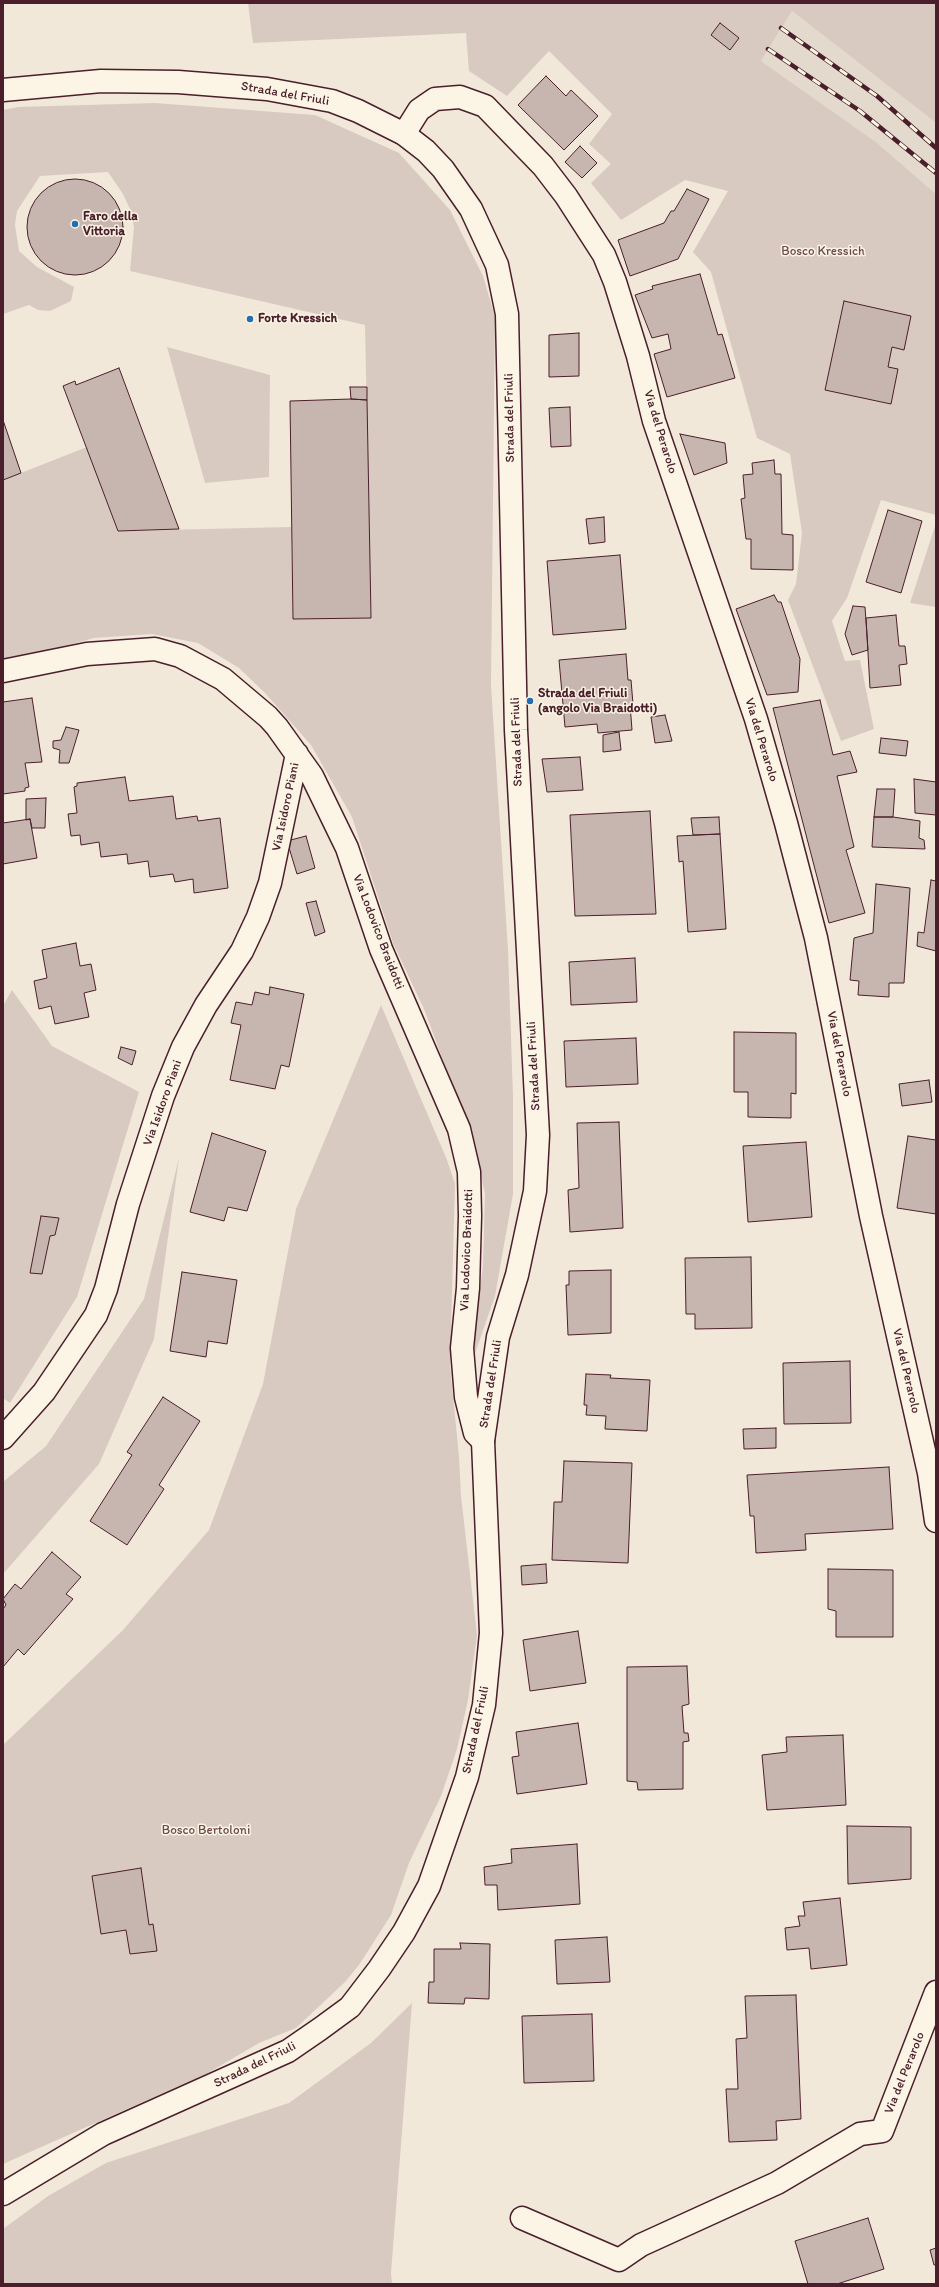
<!DOCTYPE html>
<style>
body{margin:0}
#map{position:relative;width:939px;height:2287px;overflow:hidden;background:#f1e8da;font-family:Itim,sans-serif}
canvas{display:block}
.frame{position:absolute;inset:0;border:4px solid #4a1f2b;pointer-events:none}
</style>
<div id="map">
<canvas width="939" height="2287"></canvas>
<div class="frame"></div>
</div>
<script>
const ctx = document.querySelector('canvas').getContext('2d');
ctx.lineJoin = 'round';
function fill(path, color) {
  ctx.fillStyle = color;
  ctx.fill(path, 'evenodd');
}
function poly(rows) {
  const path = new Path2D();
  for (const r of rows) {
    if (r.length === 3) {
      path.moveTo(r[0] + r[2], r[1]);
      path.arc(r[0], r[1], r[2], 0, 2 * Math.PI);
      continue;
    }
    path.moveTo(r[0], r[1]);
    for (let i = 2; i < r.length; i += 2) path.lineTo(r[i], r[i + 1]);
  }
  return path;
}
function trace(path, color, width, dash) {
  ctx.strokeStyle = color;
  ctx.lineWidth = width;
  ctx.lineCap = dash ? 'butt' : 'round';
  ctx.setLineDash(dash || []);
  ctx.stroke(path);
}
function label(font, color, halo, rows, align = 'center') {
  ctx.font = font + ' Itim,sans-serif';
  ctx.lineWidth = 3;
  ctx.setLineDash([]);
  ctx.textBaseline = 'middle';
  ctx.strokeStyle = halo;
  ctx.fillStyle = color;
  for (const [text, x, y, turn = 0] of rows) {
    ctx.save();
    ctx.translate(x, y);
    ctx.rotate((+turn || 0) * Math.PI / 180);
    ctx.textAlign = isNaN(turn) ? turn : align;
    if (halo) ctx.strokeText(text, 0, 0);
    ctx.fillText(text, 0, 0);
    ctx.restore();
  }
}
const built = poly([
 [792,11,936,123,936,194,876,142,761,61]
]);
const green = poly([
 [248,3,936,3,936,123,792,11,761,61,876,142,936,194,936,515,881,500,847,598,832,621,845,661,860,660,874,729,841,741,788,600,796,584,802,533,790,454,757,438,711,272,693,252,728,191,685,180,621,220,591,183,611,164,589,144,612,114,549,51,507,96,469,71,466,33,253,43],
 [155,103,315,115,399,153,450,210,483,276,495,317,491,685,508,950,513,1096,513,1194,495,1296,471,1365,483,1265,485,1194,473,1141,424,1009,393,943,352,817,311,745,265,693,239,668,198,643,152,634,94,638,3,663,3,480,87,447,118,531,291,527,293,618,371,617,365,325,130,271,134,227,130,209,123,194,108,172,40,176,17,211,15,225,19,251,37,267,74,287,71,301,50,311,38,310,29,305,3,314,3,110,18,107],
 [167,347,270,375,269,477,205,483],
 [936,523,936,607,910,603],
 [12,990,52,1046,139,1092,77,1297,10,1403,3,1398,3,1006],
 [381,1005,447,1160,455,1184,450,1365,459,1457,461,1496,477,1635,468,1700,457,1749,441,1796,409,1863,391,1915,359,1965,345,1982,296,2028,259,2043,206,2074,3,2164,3,1745,123,1630,209,1530,263,1384,296,1209],
 [179,1158,154,1339,99,1464,3,1574,3,1482,46,1446,144,1299],
 [412,2003,391,2273,392,2284,3,2284,3,2229,48,2196,106,2163,289,2103,371,2043]
]);
const building = poly([
 [720,23,739,38,730,50,711,35,720,23],
 [546,76,566,96,571,90,598,116,564,150,518,105,546,76],
 [580,146,597,163,582,178,565,162,580,146],
 [75,227,48],
 [687,189,709,199,678,259,630,276,618,240,664,223,671,211,674,211,687,189],
 [700,274,718,335,722,334,735,378,667,397,654,354,671,349,668,334,652,338,635,295,653,289,652,286,700,274],
 [844,301,911,316,904,350,892,347,888,367,898,369,891,404,825,390,844,301],
 [579,333,579,376,549,377,549,335,579,333],
 [119,368,176,521,179,529,118,531,63,386,75,381,76,385,119,368],
 [350,387,367,387,367,400,351,399,350,387],
 [351,399,367,400,371,618,293,619,290,401,351,399],
 [570,407,571,446,551,447,549,408,570,407],
 [3,420,21,473,3,480,3,420],
 [680,434,725,443,727,463,694,475,680,434],
 [774,460,775,474,781,474,782,534,793,535,793,570,751,569,751,539,746,539,741,499,745,498,743,475,753,474,752,463,774,460],
 [888,510,922,521,901,593,866,582,888,510],
 [604,517,605,542,589,544,586,519,604,517],
 [620,555,626,629,553,635,547,561,620,555],
 [774,595,778,602,781,602,800,659,798,692,767,695,736,609,774,595],
 [853,606,865,607,868,650,852,655,845,634,853,606],
 [896,615,899,646,905,646,907,664,899,665,901,685,870,688,866,618,896,615],
 [626,654,628,680,631,680,633,704,630,704,632,730,598,733,597,724,565,727,559,660,626,654],
 [32,698,42,762,25,763,29,787,25,788,25,791,3,794,3,702,32,698],
 [820,700,833,755,850,751,857,772,837,776,854,847,846,850,865,913,829,923,773,708,820,700],
 [665,715,672,741,655,743,651,717,665,715],
 [66,727,79,730,69,763,59,763,60,750,53,748,53,741,61,740,66,727],
 [619,732,621,750,603,752,603,735,619,732],
 [881,738,908,741,906,756,879,753,881,738],
 [580,757,583,790,547,792,542,759,580,757],
 [125,777,129,801,173,796,176,819,197,816,198,821,220,818,228,888,194,893,193,879,175,882,173,874,150,877,148,861,128,864,127,854,101,857,99,842,81,845,80,835,71,836,68,814,77,813,74,787,77,786,77,783,125,777],
 [914,779,936,782,936,815,915,813,914,779],
 [877,789,895,789,893,817,874,817,877,789],
 [46,798,45,828,32,828,30,819,26,820,26,799,46,798],
 [650,811,656,914,575,916,570,815,650,811],
 [719,817,720,834,693,835,691,818,719,817],
 [874,817,893,817,920,821,919,838,924,840,925,849,872,847,874,817],
 [30,819,37,858,3,864,3,823,30,819],
 [720,834,726,929,688,932,683,861,679,862,677,836,720,834],
 [306,836,315,868,297,874,287,841,306,836],
 [931,880,936,881,936,951,917,946,918,932,924,933,931,880],
 [876,884,910,888,904,983,889,983,889,997,858,995,859,981,850,980,854,938,873,933,876,884],
 [316,901,325,932,315,936,306,903,316,901],
 [76,943,80,966,91,964,96,990,84,993,89,1017,55,1024,51,1006,39,1009,34,981,47,978,42,950,76,943],
 [635,958,637,1002,571,1005,569,962,635,958],
 [270,987,304,994,289,1067,281,1065,275,1089,230,1080,241,1025,231,1023,236,1002,252,1005,255,992,269,995,270,987],
 [734,1032,796,1033,796,1094,791,1093,791,1118,748,1117,748,1092,734,1092,734,1032],
 [636,1038,638,1084,566,1087,564,1041,636,1038],
 [121,1047,136,1051,132,1065,118,1058,121,1047],
 [929,1080,932,1102,902,1106,899,1084,929,1080],
 [619,1122,623,1228,570,1232,568,1190,579,1188,577,1123,619,1122],
 [212,1133,266,1151,247,1211,228,1207,224,1221,190,1212,212,1133],
 [908,1136,936,1140,936,1214,897,1208,908,1136],
 [806,1142,812,1217,748,1222,743,1146,806,1142],
 [41,1216,59,1218,55,1235,50,1236,42,1274,30,1273,41,1216],
 [751,1257,752,1328,695,1329,695,1314,686,1314,685,1258,751,1257],
 [611,1270,611,1333,568,1335,566,1285,569,1285,569,1271,611,1270],
 [182,1272,237,1280,227,1344,208,1341,206,1357,170,1351,182,1272],
 [850,1361,851,1423,784,1424,783,1363,850,1361],
 [586,1374,611,1375,610,1378,650,1380,647,1431,605,1429,606,1416,586,1415,587,1405,584,1405,586,1374],
 [163,1397,200,1421,159,1485,164,1489,127,1545,90,1521,132,1455,127,1452,163,1397],
 [776,1428,776,1448,744,1449,743,1429,776,1428],
 [564,1461,632,1463,628,1563,552,1560,554,1502,562,1502,564,1461],
 [889,1467,893,1529,805,1534,806,1550,756,1553,754,1516,750,1516,747,1475,889,1467],
 [52,1552,81,1577,66,1594,73,1599,24,1655,18,1649,3,1667,3,1609,6,1605,3,1599,15,1584,21,1589,52,1552],
 [546,1564,547,1583,522,1585,521,1566,546,1564],
 [828,1569,893,1570,893,1637,836,1637,836,1611,828,1609,828,1569],
 [578,1631,586,1683,530,1691,523,1640,578,1631],
 [687,1666,689,1704,682,1706,684,1733,688,1733,689,1741,683,1742,683,1789,638,1790,637,1782,627,1781,627,1667,687,1666],
 [578,1723,587,1784,517,1794,512,1757,519,1756,516,1732,578,1723],
 [843,1735,846,1805,767,1810,762,1755,787,1752,786,1737,843,1735],
 [847,1826,911,1827,911,1879,848,1884,847,1826],
 [577,1844,580,1904,498,1910,497,1885,485,1885,484,1867,512,1863,511,1849,577,1844],
 [141,1868,149,1925,153,1924,157,1951,130,1954,126,1930,101,1934,92,1876,141,1868],
 [840,1898,847,1965,811,1969,809,1948,787,1950,785,1928,800,1926,798,1916,805,1916,803,1902,840,1898],
 [607,1937,610,1982,557,1984,555,1940,607,1937],
 [460,1943,490,1944,489,1999,465,1998,464,2004,428,2003,429,1982,434,1982,434,1949,461,1949,460,1943],
 [796,1995,801,2119,776,2121,777,2140,729,2142,726,2089,738,2089,736,2039,747,2038,745,1996,796,1995],
 [592,2014,594,2081,524,2083,522,2016,592,2014],
 [868,2218,884,2269,837,2284,808,2284,795,2241,868,2218],
 [936,2248,936,2265,934,2265,930,2250,936,2248]
]);
const minor = poly([
 [3,671,87,654,155,649,180,656,223,679,268,717,277,727,312,776,347,848,381,949,459,1129,469,1172,470,1216,468,1288,462,1348,466,1397,475,1433,483,1441],
 [3,1438,44,1392,96,1315,106,1289,128,1204,163,1096,183,1047,206,1005,242,951,258,917,270,883,297,754],
 [522,2218,619,2260,641,2245,777,2183,860,2134,882,2131,936,1992]
]);
const tertiary = poly([
 [404,134,419,110,435,99,460,97,485,106,543,166,566,196,604,255,615,282,638,356,654,421,756,719,786,823,816,938,871,1216,929,1473,936,1521]
]);
const secondary = poly([
 [3,90,101,81,178,82,267,89,332,101,358,111,404,134,426,151,443,169,471,209,497,265,507,314,516,730,538,1135,535,1191,517,1275,498,1337,483,1441,491,1633,484,1705,467,1777,429,1886,404,1932,379,1969,350,2007,320,2029,288,2051,103,2134,3,2194]
]);
const rail = poly([
 [781,28,877,96,936,148],
 [768,49,860,111,936,173]
]);
const markers = [
 [75,224,4,"#1f6fb2"],
 [250,319,4,"#1f6fb2"],
 [530,701,4,"#1f6fb2"]
];
const streetNames = [
 ["Strada del Friuli",285,94,10],
 ["Strada del Friuli",510,418,-91],
 ["Via del Perarolo",660,432,73],
 ["Via del Perarolo",761,740,73],
 ["Strada del Friuli",517,742,-92],
 ["Via Isidoro Piani",286,807,-78],
 ["Via Lodovico Braidotti",378,932,69],
 ["Via del Perarolo",839,1054,79],
 ["Strada del Friuli",534,1066,-93],
 ["Via Isidoro Piani",163,1103,-70],
 ["Via Lodovico Braidotti",467,1250,-88],
 ["Via del Perarolo",906,1371,77],
 ["Strada del Friuli",491,1384,-81],
 ["Strada del Friuli",476,1730,-78],
 ["Strada del Friuli",255,2065,-26],
 ["Via del Perarolo",905,2073,-68]
];
const poiNames = [
 ["Faro della",83,217],
 ["Vittoria",83,232],
 ["Forte Kressich",258,319],
 ["Strada del Friuli",538,694],
 ["(angolo Via Braidotti)",538,709]
];
const parkNames = [
 ["Bosco Kressich",823,252],
 ["Bosco Bertoloni",206,1831]
];
fill(built, '#e4d9cd');
fill(green, '#d8cac0');
fill(building, '#c7b6af');
trace(building, '#4a1f2b', 1);
trace(minor, '#4a1f2b', 25);
trace(tertiary, '#4a1f2b', 25);
trace(secondary, '#4a1f2b', 25);
trace(minor, '#fcf5e5', 22);
trace(tertiary, '#fcf5e5', 22);
trace(secondary, '#fcf5e5', 22);
trace(rail, '#4a1f2b', 4.5);
trace(rail, '#fcf5e5', 3, [9]);
for (const [x, y, r, color] of markers) {
  const dot = new Path2D();
  dot.arc(x, y, r, 0, 2 * Math.PI);
  ctx.fillStyle = color;
  ctx.fill(dot);
  trace(dot, '#fcf5e5', 1.5);
}
label('13px', '#4a1f2b', '#fcf5e5', streetNames);
label('bold 13px', '#4a1f2b', '#fcf5e5', poiNames, 'left');
label('13px', '#6e4a50', '#fcf5e5', parkNames);
</script>
